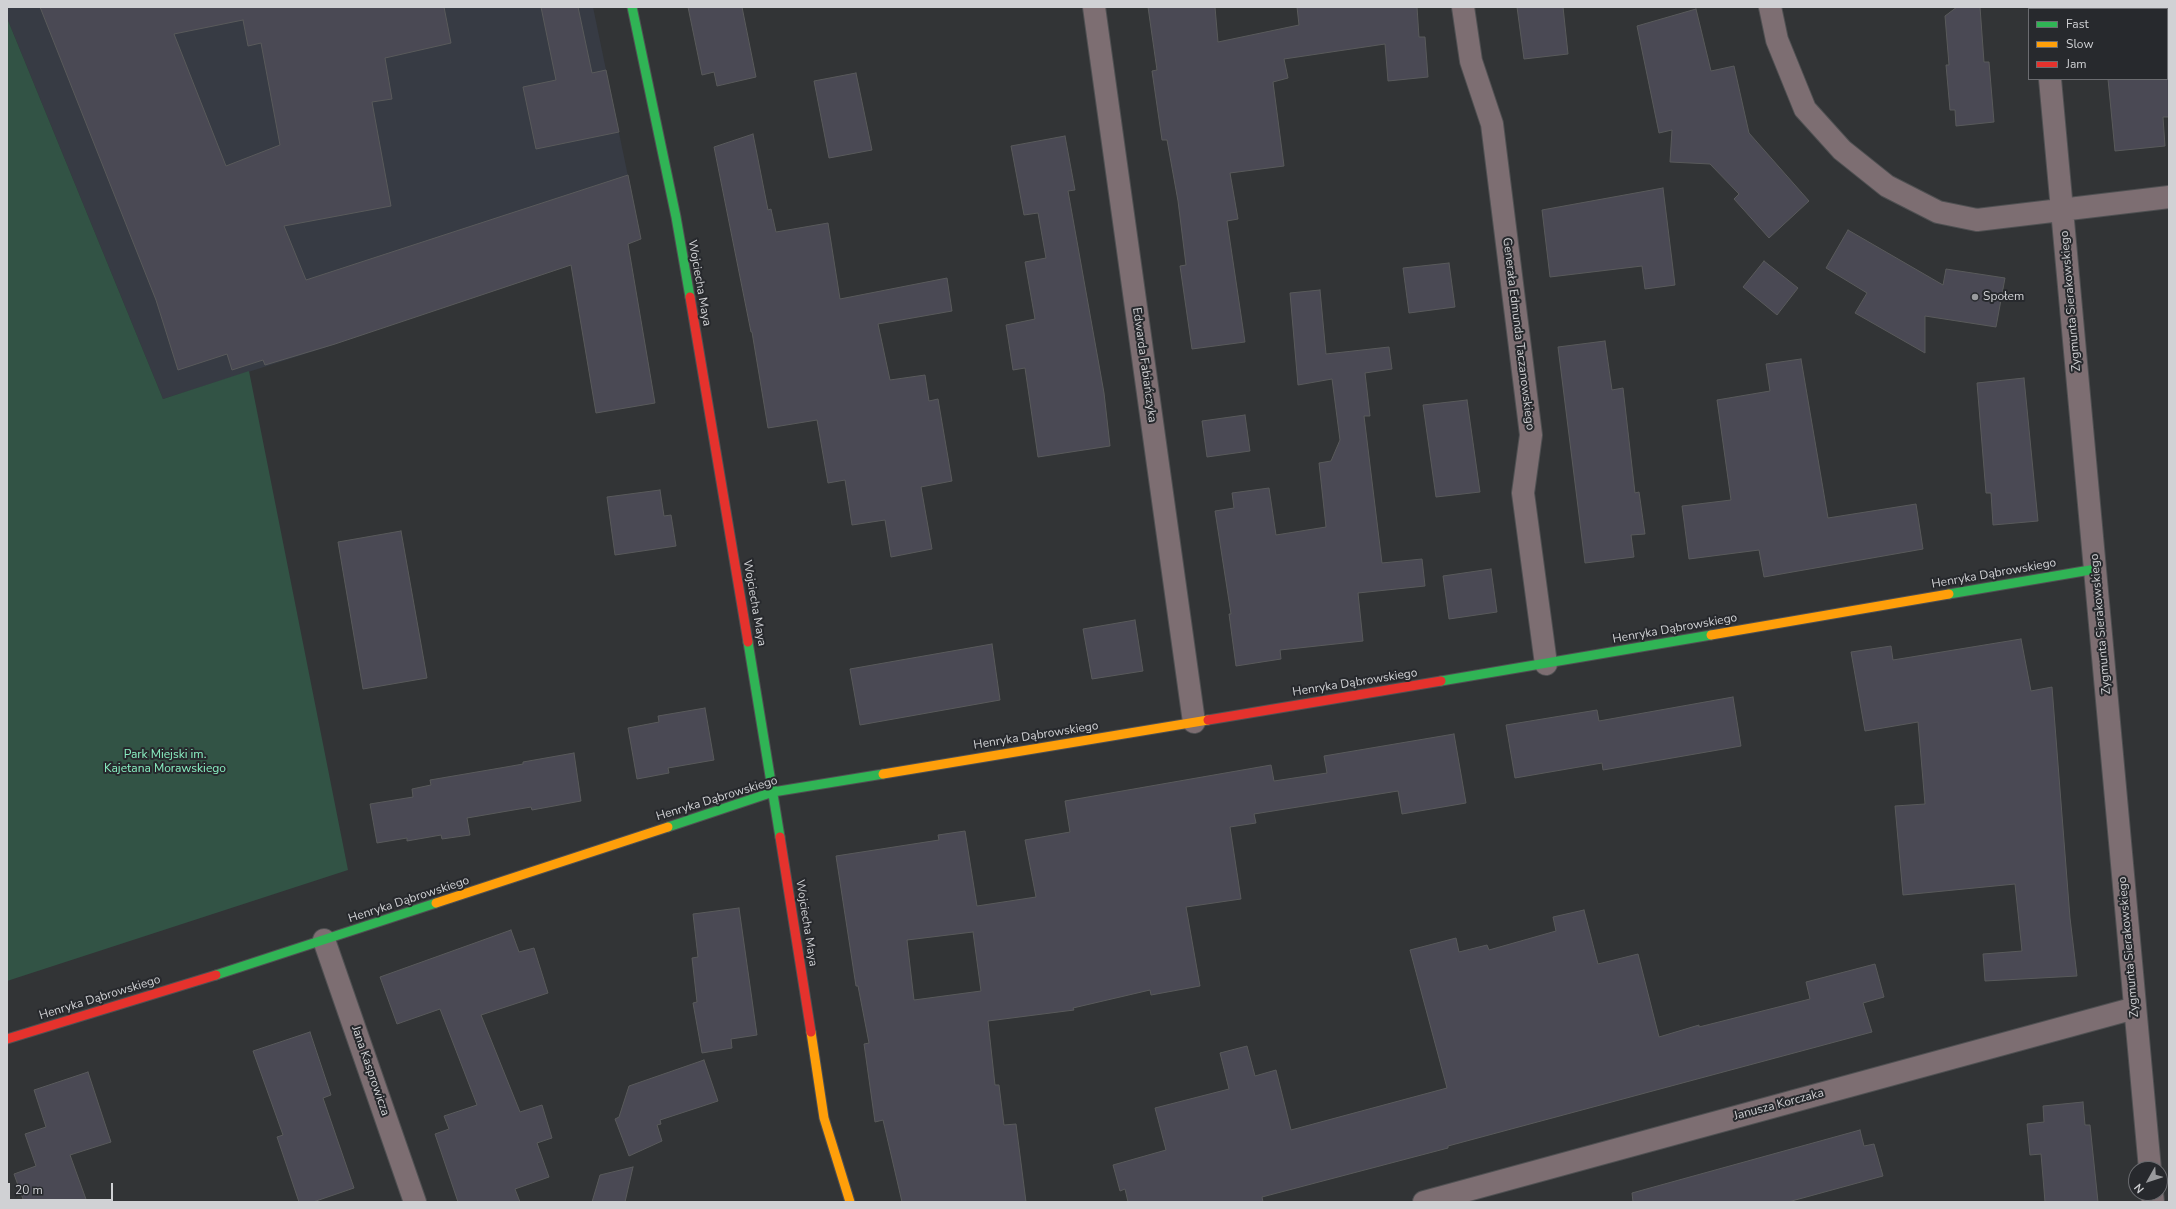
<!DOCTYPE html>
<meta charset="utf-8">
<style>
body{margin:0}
#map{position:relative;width:2176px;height:1209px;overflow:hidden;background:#323436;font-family:"Nunito Sans",sans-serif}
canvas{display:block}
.frame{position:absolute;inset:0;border:8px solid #d0d1d4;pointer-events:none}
.legend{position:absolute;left:2028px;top:8px;width:140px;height:72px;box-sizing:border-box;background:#27292d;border:1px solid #6b6c70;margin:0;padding:5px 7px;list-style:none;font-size:12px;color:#d0d1d4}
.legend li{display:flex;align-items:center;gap:8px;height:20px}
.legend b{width:20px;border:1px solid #6b6c70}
.north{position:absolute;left:2128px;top:1161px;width:40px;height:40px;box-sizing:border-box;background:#27292d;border:1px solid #6b6c70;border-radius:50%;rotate:231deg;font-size:11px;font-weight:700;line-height:16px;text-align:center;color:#d0d1d4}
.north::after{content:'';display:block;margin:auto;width:14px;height:18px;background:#999a9d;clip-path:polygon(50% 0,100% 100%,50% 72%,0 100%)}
.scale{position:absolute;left:8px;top:1183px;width:105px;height:18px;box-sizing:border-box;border:2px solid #d0d1d4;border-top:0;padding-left:5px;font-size:12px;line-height:14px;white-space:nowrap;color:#d0d1d4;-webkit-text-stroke:3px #27292d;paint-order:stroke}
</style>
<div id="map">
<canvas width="2176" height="1209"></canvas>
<div class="frame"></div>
<ul class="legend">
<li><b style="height:5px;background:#30b455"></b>Fast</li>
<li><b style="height:5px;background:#ff9f0a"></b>Slow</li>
<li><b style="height:5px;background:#e5322d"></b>Jam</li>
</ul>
<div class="north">N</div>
<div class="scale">20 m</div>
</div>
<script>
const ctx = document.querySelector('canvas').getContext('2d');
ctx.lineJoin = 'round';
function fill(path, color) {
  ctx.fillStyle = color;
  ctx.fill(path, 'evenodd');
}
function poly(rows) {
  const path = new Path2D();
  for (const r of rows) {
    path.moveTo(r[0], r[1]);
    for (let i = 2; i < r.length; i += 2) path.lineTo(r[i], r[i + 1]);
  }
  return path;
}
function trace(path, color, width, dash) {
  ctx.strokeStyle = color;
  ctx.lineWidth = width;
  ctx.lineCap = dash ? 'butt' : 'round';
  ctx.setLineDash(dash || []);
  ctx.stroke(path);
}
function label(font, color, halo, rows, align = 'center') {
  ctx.font = font + ' "Nunito Sans",sans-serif';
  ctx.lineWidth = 4;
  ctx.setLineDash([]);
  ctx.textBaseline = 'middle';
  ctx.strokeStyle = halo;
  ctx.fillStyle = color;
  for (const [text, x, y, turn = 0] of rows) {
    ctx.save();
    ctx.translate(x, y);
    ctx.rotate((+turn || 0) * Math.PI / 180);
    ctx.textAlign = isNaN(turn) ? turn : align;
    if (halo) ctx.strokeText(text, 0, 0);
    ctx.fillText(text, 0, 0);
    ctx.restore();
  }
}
const built = poly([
 [7,7,593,7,641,239,324,348,163,399,7,18]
]);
const green = poly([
 [7,18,163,399,249,371,348,870,7,981]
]);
const building = poly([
 [40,7,444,7,451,43,385,58,392,99,372,102,391,206,284,226,306,280,628,175,641,239,628,244,655,403,596,413,571,265,335,344,265,365,263,360,232,370,227,354,178,370,156,300,40,7],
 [243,20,248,46,261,43,280,145,226,166,174,34,243,20],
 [541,7,578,7,592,73,606,70,619,132,536,149,523,87,556,80,541,7],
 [688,7,742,7,756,77,717,86,714,72,702,75,688,7],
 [1148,7,1215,7,1218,42,1299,25,1297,7,1417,7,1419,37,1425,37,1428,77,1388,81,1385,44,1284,59,1288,78,1273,82,1284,166,1230,173,1238,219,1227,221,1245,342,1192,349,1180,266,1186,265,1178,201,1167,140,1162,140,1152,71,1157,70,1148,7],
 [1517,7,1563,7,1568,54,1524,59,1517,7],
 [1957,7,1980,7,1984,62,1989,62,1994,122,1956,126,1955,110,1950,110,1946,65,1949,65,1945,16,1957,7],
 [1696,9,1711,71,1734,66,1749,133,1809,201,1769,238,1734,199,1739,194,1710,164,1670,162,1672,130,1659,133,1637,26,1696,9],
 [856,73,872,150,829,158,814,81,856,73],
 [2108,79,2169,79,2169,117,2163,117,2165,146,2115,151,2108,79],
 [753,134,768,210,771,209,776,232,828,223,840,299,947,278,952,311,878,324,890,380,925,375,929,401,938,399,952,481,921,487,932,549,891,557,885,520,852,525,845,480,828,483,817,420,768,428,752,332,751,332,714,147,753,134],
 [1065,136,1075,190,1068,191,1104,393,1110,446,1038,457,1025,368,1013,370,1006,325,1035,319,1025,262,1046,258,1038,213,1024,215,1011,146,1065,136],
 [1663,188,1675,285,1645,289,1642,266,1550,277,1542,210,1663,188],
 [1848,230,1943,285,1946,269,2005,278,1996,327,1925,316,1925,353,1855,313,1867,293,1826,268,1848,230],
 [1764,261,1798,288,1777,315,1743,287,1764,261],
 [1449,263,1455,307,1409,313,1403,268,1449,263],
 [1320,290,1326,354,1389,347,1392,369,1365,373,1370,416,1364,416,1382,563,1422,559,1425,586,1358,593,1363,641,1280,650,1281,659,1236,666,1229,614,1231,614,1215,511,1234,508,1232,493,1269,488,1276,535,1326,527,1319,463,1331,461,1340,440,1332,379,1298,385,1290,293,1320,290],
 [1605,341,1612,390,1623,388,1635,493,1639,492,1645,534,1631,535,1634,557,1585,563,1558,347,1605,341],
 [1801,359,1828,518,1916,504,1923,549,1764,577,1759,550,1689,559,1682,506,1731,500,1717,400,1770,391,1766,364,1801,359],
 [2024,378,2038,521,1993,525,1991,493,1986,493,1977,383,2024,378],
 [1467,400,1480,492,1436,497,1423,405,1467,400],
 [1245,415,1250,451,1207,457,1202,421,1245,415],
 [660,490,664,516,671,515,676,546,615,555,607,497,660,490],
 [401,531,427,678,363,689,338,542,401,531],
 [1491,569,1497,612,1449,619,1443,576,1491,569],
 [1135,620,1143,671,1092,679,1083,629,1135,620],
 [2021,639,2031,691,2052,687,2070,918,2077,976,1985,981,1983,954,2022,951,2015,884,1903,895,1895,806,1925,804,1918,722,1865,731,1851,652,1891,646,1893,660,2021,639],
 [992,644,1000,700,860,725,850,669,992,644],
 [1733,697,1741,746,1603,770,1602,763,1515,778,1506,725,1597,710,1599,721,1733,697],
 [705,708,714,760,668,768,669,773,637,779,628,728,659,722,658,716,705,708],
 [1454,734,1466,803,1402,814,1398,791,1254,814,1256,823,1230,827,1241,899,1186,907,1200,986,1151,995,1150,990,1073,1008,1074,1010,988,1021,995,1085,999,1085,1004,1125,1016,1124,1026,1202,902,1202,883,1120,875,1122,864,1044,869,1043,858,986,856,986,836,856,939,840,938,835,965,831,977,906,1036,897,1025,840,1070,832,1065,801,1271,765,1274,781,1327,773,1324,756,1454,734],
 [973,932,981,991,914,1000,907,940,973,932],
 [574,753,581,801,532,810,531,807,467,818,470,835,442,839,441,835,407,841,407,838,377,843,370,804,413,797,412,789,431,785,430,780,506,767,523,764,523,762,574,753],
 [739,908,757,1035,731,1039,732,1048,702,1053,693,1003,697,1002,692,958,698,957,693,914,739,908],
 [1584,910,1598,964,1638,954,1659,1037,1699,1025,1699,1027,1810,999,1806,982,1875,964,1884,997,1863,1003,1872,1032,1448,1146,1448,1148,1262,1197,1263,1202,1128,1202,1125,1189,1120,1191,1113,1165,1166,1150,1155,1108,1229,1089,1220,1053,1247,1046,1255,1076,1276,1070,1291,1130,1447,1088,1410,950,1456,938,1459,952,1487,945,1489,950,1556,931,1553,917,1584,910],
 [511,930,519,952,534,948,548,993,481,1015,520,1112,542,1105,552,1138,537,1143,549,1177,515,1189,520,1202,458,1202,435,1134,449,1129,444,1116,477,1105,440,1009,397,1024,380,977,511,930],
 [310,1032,331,1095,323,1098,354,1188,313,1202,299,1202,277,1137,283,1135,253,1051,310,1032],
 [704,1060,718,1101,660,1120,661,1124,657,1125,662,1141,629,1156,615,1119,619,1117,629,1086,704,1060],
 [88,1072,111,1142,70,1155,87,1202,24,1202,14,1174,36,1166,25,1134,46,1127,34,1090,88,1072],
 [2083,1102,2085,1125,2090,1125,2098,1202,2045,1202,2041,1154,2030,1155,2027,1124,2044,1122,2043,1106,2083,1102],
 [1860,1130,1864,1146,1874,1144,1883,1176,1788,1202,1633,1202,1632,1193,1860,1130],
 [633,1167,625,1202,592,1202,600,1175,633,1167]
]);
const street = poly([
 [1094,7,1194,722],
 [1463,7,1471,61,1492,124,1531,435,1523,493,1546,664],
 [1770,7,1777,40,1805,109,1842,150,1887,186,1938,212,1977,220,2169,197],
 [2044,7,2044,9],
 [2050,79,2150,1169],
 [324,940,415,1202],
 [2152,1193,2153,1202],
 [1424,1202,2135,1008]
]);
const fast = poly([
 [632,7,676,217,690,297],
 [1949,594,2096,569],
 [748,642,780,837],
 [1441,681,1711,635],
 [668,827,773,792,883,774],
 [216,975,436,903]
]);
const slow = poly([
 [1711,635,1949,594],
 [883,774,1208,720],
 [436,903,668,827],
 [811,1032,824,1118,850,1202]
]);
const jam = poly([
 [690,297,748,642],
 [1208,720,1441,681],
 [780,837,811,1032],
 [7,1039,216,975]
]);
const markers = [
 [1975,297,4,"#999a9d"]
];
const streetNames = [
 ["Wojciecha Maya",699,283,80],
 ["Zygmunta Sierakowskiego",2071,301,-95],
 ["Generała Edmunda Taczanowskiego",1518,334,83],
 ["Edwarda Fabiańczyka",1144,365,82],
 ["Henryka Dąbrowskiego",1994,574,-10],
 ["Wojciecha Maya",754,603,80],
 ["Zygmunta Sierakowskiego",2101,624,-95],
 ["Henryka Dąbrowskiego",1675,629,-10],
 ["Henryka Dąbrowskiego",1355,683,-9],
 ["Henryka Dąbrowskiego",1036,736,-9],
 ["Henryka Dąbrowskiego",717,799,-17],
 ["Henryka Dąbrowskiego",409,900,-18],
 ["Wojciecha Maya",806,923,81],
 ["Zygmunta Sierakowskiego",2129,947,-95],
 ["Henryka Dąbrowskiego",100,998,-17],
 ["Jana Kasprowicza",370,1071,71],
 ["Janusza Korczaka",1779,1105,-15]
];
const poiNames = [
 ["Społem",1983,297]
];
const parkNames = [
 ["Park Miejski im.",165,755],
 ["Kajetana Morawskiego",165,769]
];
fill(built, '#373b44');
fill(green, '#325345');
fill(building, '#4a4954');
trace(building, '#595a5b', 1);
trace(street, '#4f5052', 24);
trace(fast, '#4f5052', 11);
trace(slow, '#4f5052', 11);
trace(jam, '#4f5052', 11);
trace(street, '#7d6e72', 22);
trace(fast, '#30b455', 9);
trace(slow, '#ff9f0a', 9);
trace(jam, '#e5322d', 9);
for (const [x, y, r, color] of markers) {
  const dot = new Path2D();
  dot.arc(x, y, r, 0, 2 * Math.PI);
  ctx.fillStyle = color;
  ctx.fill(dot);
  trace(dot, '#27292d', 1.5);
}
label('12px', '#d0d1d4', '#27292d', streetNames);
label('12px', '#d0d1d4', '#27292d', poiNames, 'left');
label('12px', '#89efc2', '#27292d', parkNames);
</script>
